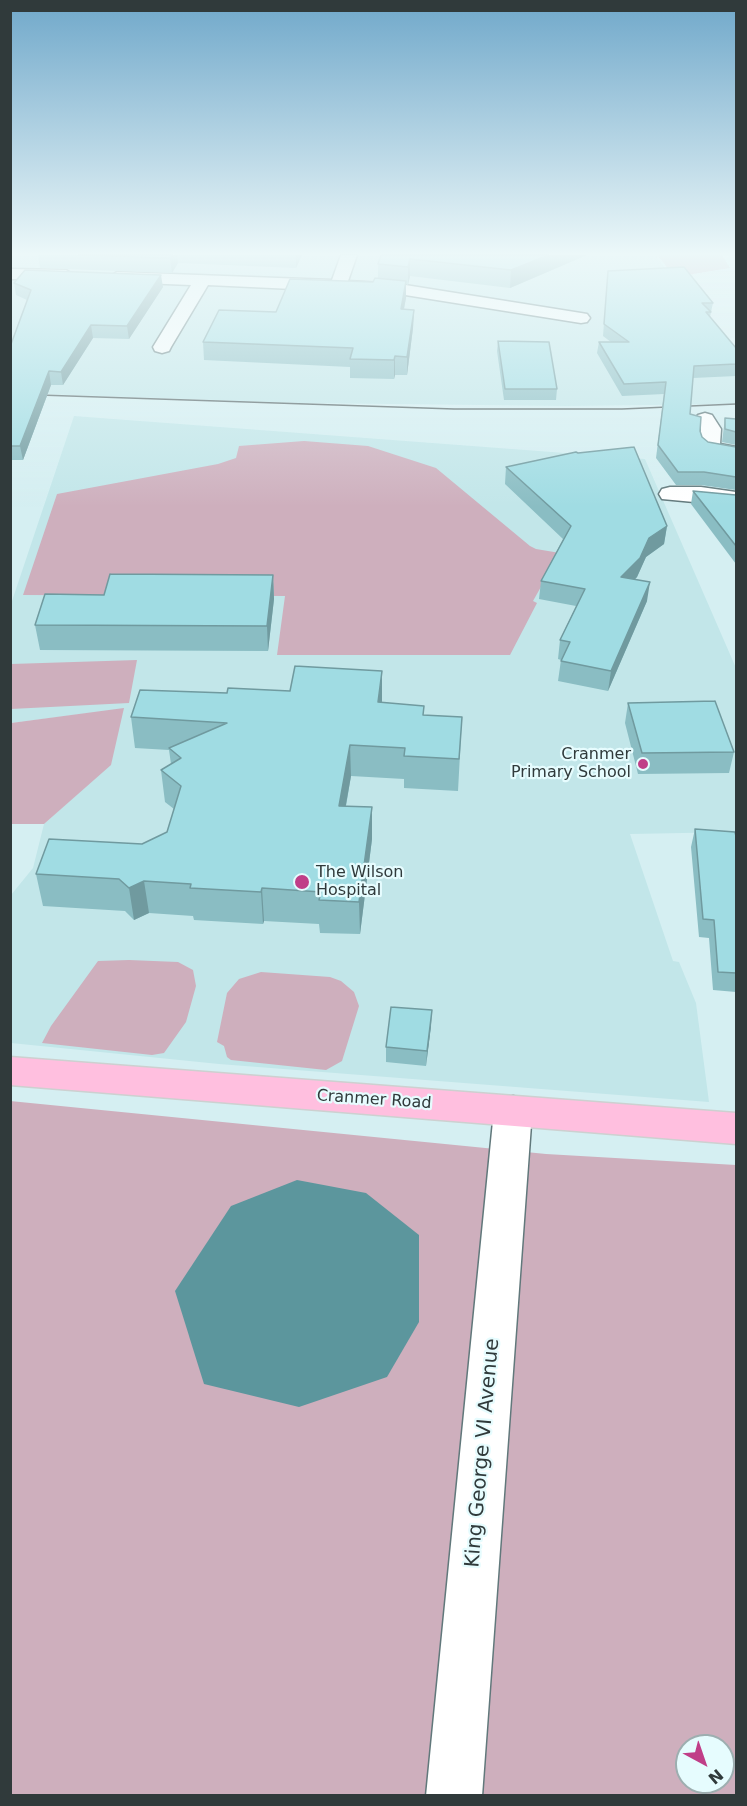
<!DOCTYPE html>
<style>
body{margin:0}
#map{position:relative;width:747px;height:1806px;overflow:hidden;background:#d5eff2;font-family:"DejaVu Sans",sans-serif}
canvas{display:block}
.frame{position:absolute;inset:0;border:12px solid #303a3b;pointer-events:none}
.north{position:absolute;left:675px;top:1734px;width:60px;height:60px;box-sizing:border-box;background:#e6fcfe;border:2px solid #9daeb0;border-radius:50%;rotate:140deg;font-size:16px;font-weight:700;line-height:24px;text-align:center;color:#303a3b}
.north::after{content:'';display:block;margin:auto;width:21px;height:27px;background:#c03e88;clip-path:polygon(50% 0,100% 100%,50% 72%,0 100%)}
</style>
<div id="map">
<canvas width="747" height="1806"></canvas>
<div class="frame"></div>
<div class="north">N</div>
</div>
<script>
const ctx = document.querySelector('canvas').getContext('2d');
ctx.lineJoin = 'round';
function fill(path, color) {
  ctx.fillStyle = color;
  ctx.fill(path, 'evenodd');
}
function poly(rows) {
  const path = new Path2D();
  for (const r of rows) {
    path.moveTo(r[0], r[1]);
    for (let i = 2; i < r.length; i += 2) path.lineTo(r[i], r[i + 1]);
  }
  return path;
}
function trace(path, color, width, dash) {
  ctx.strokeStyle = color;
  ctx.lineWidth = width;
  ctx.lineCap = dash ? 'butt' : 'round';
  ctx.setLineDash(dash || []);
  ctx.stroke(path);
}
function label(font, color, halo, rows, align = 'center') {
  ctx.font = font + ' "DejaVu Sans",sans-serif';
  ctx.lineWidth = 4.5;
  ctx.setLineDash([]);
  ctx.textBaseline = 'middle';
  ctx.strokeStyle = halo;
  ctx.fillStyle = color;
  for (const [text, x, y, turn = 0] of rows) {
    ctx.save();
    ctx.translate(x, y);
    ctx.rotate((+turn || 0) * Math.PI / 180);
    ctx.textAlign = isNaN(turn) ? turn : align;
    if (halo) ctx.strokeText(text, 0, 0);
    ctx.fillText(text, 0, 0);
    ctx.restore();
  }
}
const built = poly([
 [11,255,655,255,736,358,736,404,567,406,300,403,11,393],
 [74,416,645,459,736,668,736,832,630,834,673,961,679,962,696,1003,709,1102,219,1064,11,1043,11,895,33,868,44,824,110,764,123,709,11,723,11,604]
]);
const green = poly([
 [657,255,722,255,730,268,675,277],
 [304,441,368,446,436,468,530,546,536,549,560,553,533,601,537,603,510,655,277,655,285,596,23,595,57,494,218,464,236,458,239,446],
 [137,660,129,703,11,709,11,664],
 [124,708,111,765,44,824,11,824,11,723],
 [129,960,178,962,193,970,196,986,186,1022,164,1053,152,1055,42,1043,51,1026,98,961],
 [261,972,330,977,341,981,354,992,359,1006,342,1061,326,1070,231,1060,227,1057,224,1046,217,1042,227,993,239,979],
 [10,1101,546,1154,736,1165,736,1795,11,1795],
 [687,1746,723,1746,723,1782,687,1782]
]);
const water = poly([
 [297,1180,366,1193,419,1235,419,1322,387,1377,299,1407,204,1384,175,1291,231,1206]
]);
const minor = poly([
 [341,255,357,255,348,281,399,284,581,313,587,314,590,318,587,322,581,323,399,294,208,285,171,347,169,351,162,353,155,351,153,347,191,285,117,282,109,277,117,272,332,280,341,255],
 [10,269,66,270,74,275,66,280,10,279,10,269],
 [705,413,712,415,721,429,720,444,736,447,736,459,706,453,702,449,700,444,701,429,695,419,698,415,705,413],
 [670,487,701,487,736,492,736,506,662,499,659,494,662,489,670,487],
 [513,1096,527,1100,532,1111,482,1796,426,1796,494,1111,499,1100,513,1096]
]);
const major = poly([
 [10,1057,736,1113,736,1144,10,1085,10,1057]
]);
const tram = poly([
 [10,394,454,409,622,409,736,404]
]);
const wall = poly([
 [38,255,302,255,296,268,178,263,172,273,40,268],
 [381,255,587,255,510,288,410,276,408,285,406,284,406,298,404,310,414,310,413,328,407,375,395,375,394,379,350,378,350,367,204,360,203,342,276,312,373,282,378,278,378,264],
 [607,282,713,303,710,317,736,348,736,376,693,378,690,414,700,431,702,437,708,442,736,447,736,490,701,485,676,485,656,458,664,394,622,396,597,353,599,342,611,342,603,336],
 [14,283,163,287,129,339,93,338,63,385,51,385,23,460,11,460,10,462,10,347,27,300,16,295],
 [498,341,557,389,556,400,504,400,497,351],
 [725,418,736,419,736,445,722,442],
 [506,467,667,526,664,544,646,557,637,577,635,579,647,601,608,691,558,681,561,660,558,659,560,640,576,606,539,599,541,581,563,539,505,484],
 [693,491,736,495,736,564,691,504],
 [273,575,274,599,268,651,40,650,35,625,104,595],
 [382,702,424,715,462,717,458,791,404,788,404,779,351,776,346,806,372,839,360,934,320,933,319,924,264,921,263,924,194,920,193,916,149,913,134,920,125,911,43,906,36,874,142,844,167,832,174,809,165,802,161,770,171,764,169,750,135,748,131,717],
 [628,703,734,752,729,773,638,774,625,723],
 [695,829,736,836,736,992,713,990,709,938,699,937,691,847],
 [431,1026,426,1066,386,1062,386,1047]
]);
const shadedWall = poly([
 [173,255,177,255,178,263,172,273,170,258],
 [296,255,302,255,296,268],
 [549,255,587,255,510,288,511,270],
 [410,259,410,276,408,285,408,267],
 [161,275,163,287,129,339,127,326],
 [406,281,406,298,400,327,401,309],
 [414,310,413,328,407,375,407,357],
 [91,325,93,338,63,385,61,372],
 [395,356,395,375,394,379,394,360],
 [49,371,51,385,23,460,20,446],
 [667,526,664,544,646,557,637,577,619,596,621,577,649,538],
 [273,575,274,599,268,651,267,626],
 [650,582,647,601,608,691,611,671],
 [382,671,382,701,378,733,378,702],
 [350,745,351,776,340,838,339,806],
 [372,807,372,839,360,934,359,902],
 [144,881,149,913,134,920,129,888],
 [262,888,264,921,263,924,261,892],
 [432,1010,431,1026,426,1066,427,1051]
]);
const building = poly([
 [78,255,173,255,170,258,78,255],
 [381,255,549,255,511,270,410,259,408,267,378,264,381,255],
 [684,267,713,303,702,303,711,312,706,312,736,348,736,364,694,366,690,414,701,417,700,431,702,437,708,442,736,447,736,477,704,472,678,472,658,445,666,382,624,384,599,342,629,342,604,324,608,271,684,267],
 [25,270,161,275,127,326,91,325,61,372,49,371,20,446,10,446,10,347,31,290,14,283,25,270],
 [375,278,406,281,401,309,414,310,407,357,395,356,394,360,350,359,353,348,203,342,219,310,276,312,290,279,373,282,375,278],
 [498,341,549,342,557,389,505,389,498,341],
 [725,418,736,419,736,432,725,429,725,418],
 [634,447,667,526,649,538,640,558,621,577,650,582,611,671,561,661,570,642,560,640,585,589,541,581,571,526,506,467,576,452,578,453,634,447],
 [693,491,736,495,736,546,693,491],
 [110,574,273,575,267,626,35,625,45,594,104,595,110,574],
 [295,666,382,671,378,702,424,706,423,715,462,717,459,759,404,756,405,748,350,745,339,806,372,807,359,902,319,900,321,892,262,888,261,892,190,888,191,884,144,881,129,888,119,879,36,874,49,839,142,844,167,832,181,786,161,770,181,758,169,748,227,723,131,717,140,690,227,693,228,688,290,691,295,666],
 [715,701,734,752,642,753,628,703,715,701],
 [695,829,735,832,736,836,736,973,718,972,714,920,703,919,695,829],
 [391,1007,432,1010,427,1051,386,1047,391,1007]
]);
const markers = [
 [643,764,6,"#c03e88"],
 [302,882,8,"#c03e88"]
];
const poiNames = [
 ["Cranmer",631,755],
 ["Primary School",631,773],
 ["The Wilson",316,873,"left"],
 ["Hospital",316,891,"left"]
];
const streetNames = [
 ["Cranmer Road",374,1100,4]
];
const nearStreetnames = [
 ["King George VI Avenue",483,1453,-85]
];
fill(built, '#c2e6e9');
fill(green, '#ceafbd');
fill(water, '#5c969d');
trace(minor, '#61787b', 3);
trace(major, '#cdd0d0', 3);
fill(minor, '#fff');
fill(major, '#ffbfdf');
trace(tram, '#536062', 1.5);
fill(wall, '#8abdc3');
fill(shadedWall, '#709a9f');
fill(building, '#a0dce3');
trace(building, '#709a9f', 1.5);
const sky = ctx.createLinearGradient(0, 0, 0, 507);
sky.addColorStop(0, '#70a8ca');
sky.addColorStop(0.5, '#ecf8f9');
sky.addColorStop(1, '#ecf8f900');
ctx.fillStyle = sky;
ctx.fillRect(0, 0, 747, 507);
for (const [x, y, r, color] of markers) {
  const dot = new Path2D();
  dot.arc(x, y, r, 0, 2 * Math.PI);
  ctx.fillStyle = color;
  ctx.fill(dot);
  trace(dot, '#e6fcfe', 2);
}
label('16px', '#303a3b', '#e6fcfe', poiNames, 'right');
label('16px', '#303a3b', '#e6fcfe', streetNames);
label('20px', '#303a3b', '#e6fcfe', nearStreetnames);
</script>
